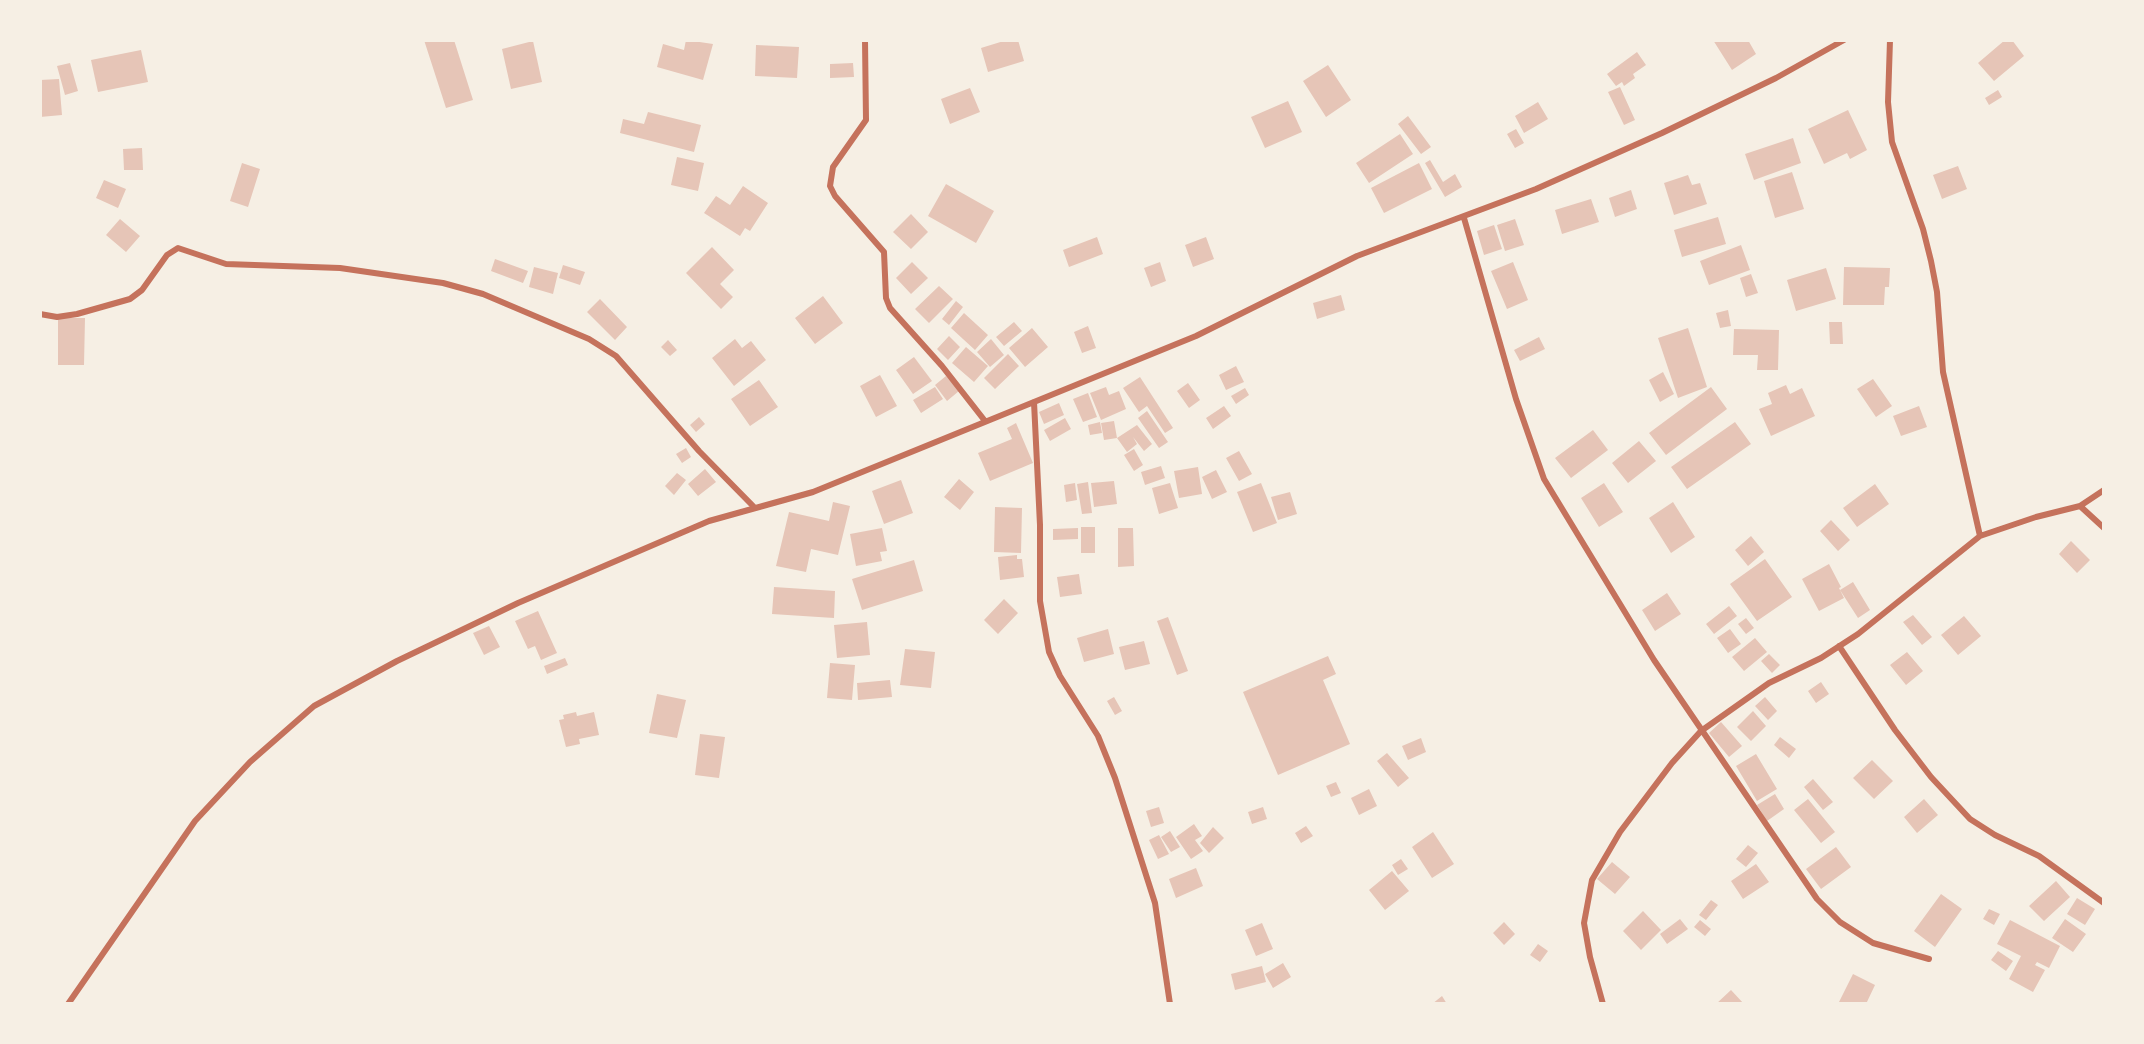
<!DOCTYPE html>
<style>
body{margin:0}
#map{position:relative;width:2144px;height:1044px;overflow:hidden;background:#f6efe4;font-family:"Sofia Sans Condensed",sans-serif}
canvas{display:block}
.frame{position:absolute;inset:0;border:42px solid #f6efe4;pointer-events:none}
</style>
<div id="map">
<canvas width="2144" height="1044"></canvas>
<div class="frame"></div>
</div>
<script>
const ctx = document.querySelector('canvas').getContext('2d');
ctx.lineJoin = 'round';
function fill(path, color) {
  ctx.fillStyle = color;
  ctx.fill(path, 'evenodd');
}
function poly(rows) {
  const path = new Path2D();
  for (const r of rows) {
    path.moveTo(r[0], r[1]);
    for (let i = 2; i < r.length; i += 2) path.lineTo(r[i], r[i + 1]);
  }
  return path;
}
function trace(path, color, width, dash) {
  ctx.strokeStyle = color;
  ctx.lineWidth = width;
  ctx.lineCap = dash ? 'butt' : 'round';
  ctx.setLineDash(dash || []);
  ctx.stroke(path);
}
const building = poly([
 [424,40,454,40,473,100,446,108],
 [686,40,713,44,703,80,657,67,663,44,684,50],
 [1007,40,1018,40,1024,61,988,72,981,48],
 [1713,40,1748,40,1756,54,1732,70],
 [2005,40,2012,40,2024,56,1994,81,1978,63],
 [533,41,542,82,511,89,502,49],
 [756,45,799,47,797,78,755,76],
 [141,50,148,82,98,92,91,60],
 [1637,52,1646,65,1633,74,1635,78,1624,86,1622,82,1616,86,1607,74],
 [70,63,78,91,65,95,57,66],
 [853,63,854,77,830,78,830,64],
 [1328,65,1351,100,1326,117,1303,81],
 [59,79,62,115,40,117,40,80],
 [1620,87,1635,120,1624,125,1608,92],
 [970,88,980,112,950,124,941,99],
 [1998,90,2002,97,1989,105,1985,98],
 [1288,101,1302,132,1265,148,1251,117],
 [1538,102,1548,119,1524,133,1515,116],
 [1848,110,1867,150,1850,159,1847,153,1824,164,1808,129],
 [648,112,701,125,694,152,620,133,623,119,644,124],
 [1408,116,1431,147,1421,154,1398,124],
 [1516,129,1524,143,1515,148,1507,134],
 [1400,134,1413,154,1369,183,1356,163],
 [1793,138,1801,163,1754,180,1745,154],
 [142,148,143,170,124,170,123,149],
 [677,157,704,163,698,191,671,185],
 [1430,160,1443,182,1455,174,1462,187,1445,197,1425,163],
 [242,163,260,169,248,207,230,201],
 [1419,163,1432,189,1384,213,1371,188],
 [1958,166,1967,189,1942,199,1933,175],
 [1792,172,1804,209,1775,218,1764,181],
 [1688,175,1692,185,1700,183,1707,204,1674,215,1664,183],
 [104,180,126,189,118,208,96,198],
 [946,184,994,211,976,243,928,216],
 [743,186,768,203,750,231,745,228,740,236,704,213,716,196,730,205],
 [1631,190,1637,209,1615,217,1609,198],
 [1591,199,1599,222,1562,234,1555,210],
 [911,214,928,232,911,249,893,232],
 [1718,217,1726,244,1682,257,1674,230],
 [120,219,140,236,126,252,106,235],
 [1515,219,1524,245,1505,251,1497,225],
 [1494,225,1502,249,1484,255,1477,231],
 [1097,237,1103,254,1069,267,1063,250],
 [1206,237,1214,259,1193,267,1185,245],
 [1741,245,1750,270,1709,285,1700,261],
 [712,247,734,270,720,284,733,297,721,309,686,273],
 [495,259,528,271,523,283,491,271],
 [912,262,928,278,911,294,896,278],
 [1160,262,1166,281,1151,287,1144,268],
 [1513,262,1528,300,1507,309,1491,271],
 [563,265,585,272,580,285,559,278],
 [534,267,558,273,553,294,529,287],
 [1844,267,1890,268,1889,287,1885,287,1884,305,1843,305],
 [1826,268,1836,299,1796,311,1787,280],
 [1751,274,1758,293,1746,297,1740,278],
 [939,286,953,299,929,323,915,309],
 [1341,295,1345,310,1317,319,1313,303],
 [823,296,843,323,815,344,795,318],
 [600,299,627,327,615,340,587,312],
 [956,301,963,307,949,325,942,319],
 [1728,310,1731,326,1720,328,1716,313],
 [964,313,988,335,975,350,951,328],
 [58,318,85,318,84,365,58,365],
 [1014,322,1022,331,1004,346,996,337],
 [1829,322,1842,322,1843,344,1830,344],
 [1088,326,1096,348,1082,353,1074,332],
 [1032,328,1048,347,1025,367,1009,348],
 [1688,328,1707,387,1678,398,1658,338],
 [1734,329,1779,330,1778,370,1757,370,1758,355,1733,355],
 [949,336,960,347,948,360,937,349],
 [1539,337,1545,349,1520,361,1514,350],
 [735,339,742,348,751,341,766,360,734,386,712,358],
 [991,339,1004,355,990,367,977,352],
 [668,340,677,350,670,356,661,347],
 [966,347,988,366,974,382,952,363],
 [1008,354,1019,366,995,389,984,378],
 [914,357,932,381,913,394,896,370],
 [1236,366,1244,382,1226,390,1219,375],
 [1663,372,1674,394,1660,402,1649,380],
 [880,375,897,406,876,417,860,386],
 [946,376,959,391,947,401,935,385],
 [1140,377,1173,428,1165,433,1147,406,1139,412,1123,388],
 [1873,379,1892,406,1876,417,1857,389],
 [759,380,778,407,750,426,731,399],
 [1188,383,1200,400,1189,408,1177,391],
 [1786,385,1790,394,1802,388,1815,416,1771,436,1759,409,1772,404,1768,393],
 [935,387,943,399,921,413,913,400],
 [1106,387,1109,395,1119,391,1126,409,1101,420,1090,393],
 [1711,387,1727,409,1666,455,1649,433],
 [1245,388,1249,395,1236,404,1231,396],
 [1088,393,1097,417,1083,422,1073,399],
 [1059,403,1064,415,1044,424,1039,412],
 [1224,406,1231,416,1213,429,1206,418],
 [1919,406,1927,427,1901,436,1893,416],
 [1147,411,1168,442,1159,448,1138,418],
 [699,417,705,424,696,432,690,425],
 [1065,418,1071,429,1050,441,1044,430],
 [1114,421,1117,438,1104,440,1101,423],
 [1100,422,1102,433,1090,435,1088,425],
 [1735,422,1751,444,1687,489,1671,467],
 [1016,423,1033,463,990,481,978,453,1012,439,1007,428],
 [1137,425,1152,444,1144,451,1133,437,1137,444,1127,452,1117,438],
 [1593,430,1608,450,1571,478,1555,458],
 [1639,441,1656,461,1628,483,1612,463],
 [686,448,691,457,682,463,676,454],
 [1134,449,1143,465,1134,471,1124,455],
 [1239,451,1252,474,1239,481,1226,458],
 [1161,466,1165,478,1145,485,1141,472],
 [1198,467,1202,494,1179,498,1174,471],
 [705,469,716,482,698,496,688,484],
 [1216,470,1227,492,1212,499,1202,477],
 [677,473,686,480,674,495,665,486],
 [959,479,974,492,960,510,944,497],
 [901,480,913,513,884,524,872,491],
 [1114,481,1117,504,1094,507,1091,483],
 [1088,482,1092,513,1082,514,1077,484],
 [1075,483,1077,500,1066,502,1064,485],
 [1170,483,1178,508,1159,514,1152,488],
 [1261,483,1277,523,1253,532,1237,492],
 [1604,483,1623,512,1599,527,1581,498],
 [1875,484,1889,504,1857,527,1843,508],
 [1290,492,1297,514,1278,520,1271,497],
 [833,502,850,506,838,555,811,549,806,572,776,566,789,512,829,521],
 [1673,502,1695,537,1671,553,1649,518],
 [995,507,1022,508,1021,553,994,552],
 [1831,520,1850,540,1838,551,1820,531],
 [1081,527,1095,527,1095,553,1081,553],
 [882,528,887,551,880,552,882,561,856,566,850,534],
 [1078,528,1078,539,1053,540,1053,529],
 [1118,528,1133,528,1134,566,1118,567],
 [1751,536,1764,552,1748,566,1735,550],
 [2071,541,2090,560,2077,573,2059,554],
 [1017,555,1017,559,1022,559,1024,577,1000,580,998,557],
 [1765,559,1792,597,1757,621,1730,584],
 [914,560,923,591,862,610,852,579],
 [1829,564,1841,587,1839,588,1844,598,1819,611,1802,579],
 [1079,574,1082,594,1060,597,1057,577],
 [1853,582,1870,610,1858,618,1840,590],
 [774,587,835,591,834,618,772,614],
 [1667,593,1681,614,1655,631,1642,610],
 [1004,599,1018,613,998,634,984,620],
 [1729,606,1737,616,1714,634,1706,624],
 [538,611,557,653,541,660,535,646,528,649,515,621],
 [1913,615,1932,637,1922,645,1903,622],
 [1964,616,1981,636,1958,655,1941,635],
 [1168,617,1188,671,1177,675,1157,621],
 [1746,618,1754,628,1746,634,1738,624],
 [867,622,870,655,837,658,834,625],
 [489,626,500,647,484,655,473,633],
 [1108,629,1114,654,1084,662,1077,638],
 [1730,629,1741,644,1728,653,1717,638],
 [1755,638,1767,652,1744,671,1732,657],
 [1144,641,1150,664,1125,670,1119,647],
 [905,649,935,652,931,688,900,685],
 [1907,652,1923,671,1906,685,1890,665],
 [1769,654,1780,665,1772,673,1761,661],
 [1328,656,1336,674,1323,680,1350,744,1278,775,1243,692],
 [565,658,568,665,547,674,544,666],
 [830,663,855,665,852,700,827,698],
 [890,680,892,697,858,700,857,683],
 [1821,682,1829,694,1816,703,1808,691],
 [657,694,686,700,677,738,649,733],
 [1114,697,1122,711,1115,715,1107,701],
 [1765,697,1777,711,1768,720,1755,706],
 [1753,711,1766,726,1751,741,1737,727],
 [576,712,577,716,594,712,599,735,579,739,580,744,566,747,559,720,564,719,563,715],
 [1721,722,1742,746,1729,757,1709,733],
 [700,734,725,737,719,778,695,775],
 [1780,737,1796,749,1789,758,1774,745],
 [1421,738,1426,752,1408,760,1402,746],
 [1387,753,1409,778,1398,787,1377,761],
 [1756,754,1777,789,1757,801,1736,766],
 [1872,760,1893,781,1874,799,1853,778],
 [1813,779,1833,802,1823,810,1804,787],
 [1336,782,1341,793,1331,797,1326,786],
 [1369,789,1377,806,1359,815,1351,798],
 [1775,794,1784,809,1767,821,1757,805],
 [1808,799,1835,832,1821,843,1794,810],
 [1924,799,1938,815,1917,833,1904,817],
 [1159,807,1164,823,1151,827,1146,811],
 [1263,807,1267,819,1252,824,1248,812],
 [1194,824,1202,836,1195,840,1203,851,1191,859,1176,837],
 [1306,826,1313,836,1301,843,1295,833],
 [1213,827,1224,838,1209,853,1200,843],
 [1170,831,1180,847,1171,852,1161,837],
 [1433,832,1454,864,1432,878,1412,847],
 [1159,835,1169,854,1158,859,1149,840],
 [1748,845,1758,853,1746,867,1736,859],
 [1836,847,1851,867,1821,889,1806,869],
 [1401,859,1408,869,1398,875,1392,865],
 [1612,862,1630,877,1615,894,1597,879],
 [1756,864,1769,882,1743,899,1731,881],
 [1196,868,1203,886,1176,898,1169,879],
 [1392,871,1409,891,1385,910,1369,890],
 [2056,881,2070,897,2044,921,2029,906],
 [1941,894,1962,909,1935,947,1914,931],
 [2077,898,2095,909,2085,925,2067,914],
 [1711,900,1718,905,1706,920,1699,915],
 [1989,909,2000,914,1994,925,1983,919],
 [1643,911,1661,930,1641,950,1623,931],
 [1680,919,1688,929,1667,944,1660,934],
 [2065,919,2086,934,2073,952,2052,938],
 [1700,920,1711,929,1705,936,1694,927],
 [2010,920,2060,946,2049,968,2037,962,2035,965,2045,970,2033,992,2009,979,2021,956,1997,944],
 [1504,922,1515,934,1504,945,1493,933],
 [1262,923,1273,949,1256,956,1245,930],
 [1538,944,1548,951,1540,962,1530,955],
 [1998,951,2013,961,2006,971,1991,960],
 [1283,963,1291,977,1273,988,1265,974],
 [1262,966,1266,982,1235,990,1231,974],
 [1853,974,1875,985,1866,1004,1838,1004],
 [1731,990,1744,1004,1716,1004],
 [1442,996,1447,1004,1432,1004]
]);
const minor = poly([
 [865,40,866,120,833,167,830,186,835,196,884,252,886,298,890,308,942,366,985,421],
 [1890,40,1888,102,1892,142,1923,229,1931,261,1937,292,1943,372,1980,536],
 [1464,218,1516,399,1544,479,1654,660,1817,899,1840,922,1873,943,1929,959],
 [40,314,57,317,77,314,130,299,142,290,167,255,178,248,226,264,340,268,443,283,483,294,589,339,616,356,699,451,755,508],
 [1034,402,1040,525,1040,601,1049,652,1060,676,1098,736,1115,778,1155,903,1170,1004],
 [2080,506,2104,528],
 [1839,646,1895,730,1931,777,1970,819,1995,835,2039,856,2104,903],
 [68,1004,195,821,250,762,314,706,397,661,518,603,709,521,813,492,1196,336,1357,256,1536,189,1662,133,1776,78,1844,40],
 [1603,1004,1590,957,1584,923,1592,880,1620,832,1672,763,1701,731,1769,683,1821,658,1858,634,1980,536,2036,517,2080,506,2104,490]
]);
fill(building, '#e6c5b7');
trace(minor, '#c5725c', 6);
</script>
